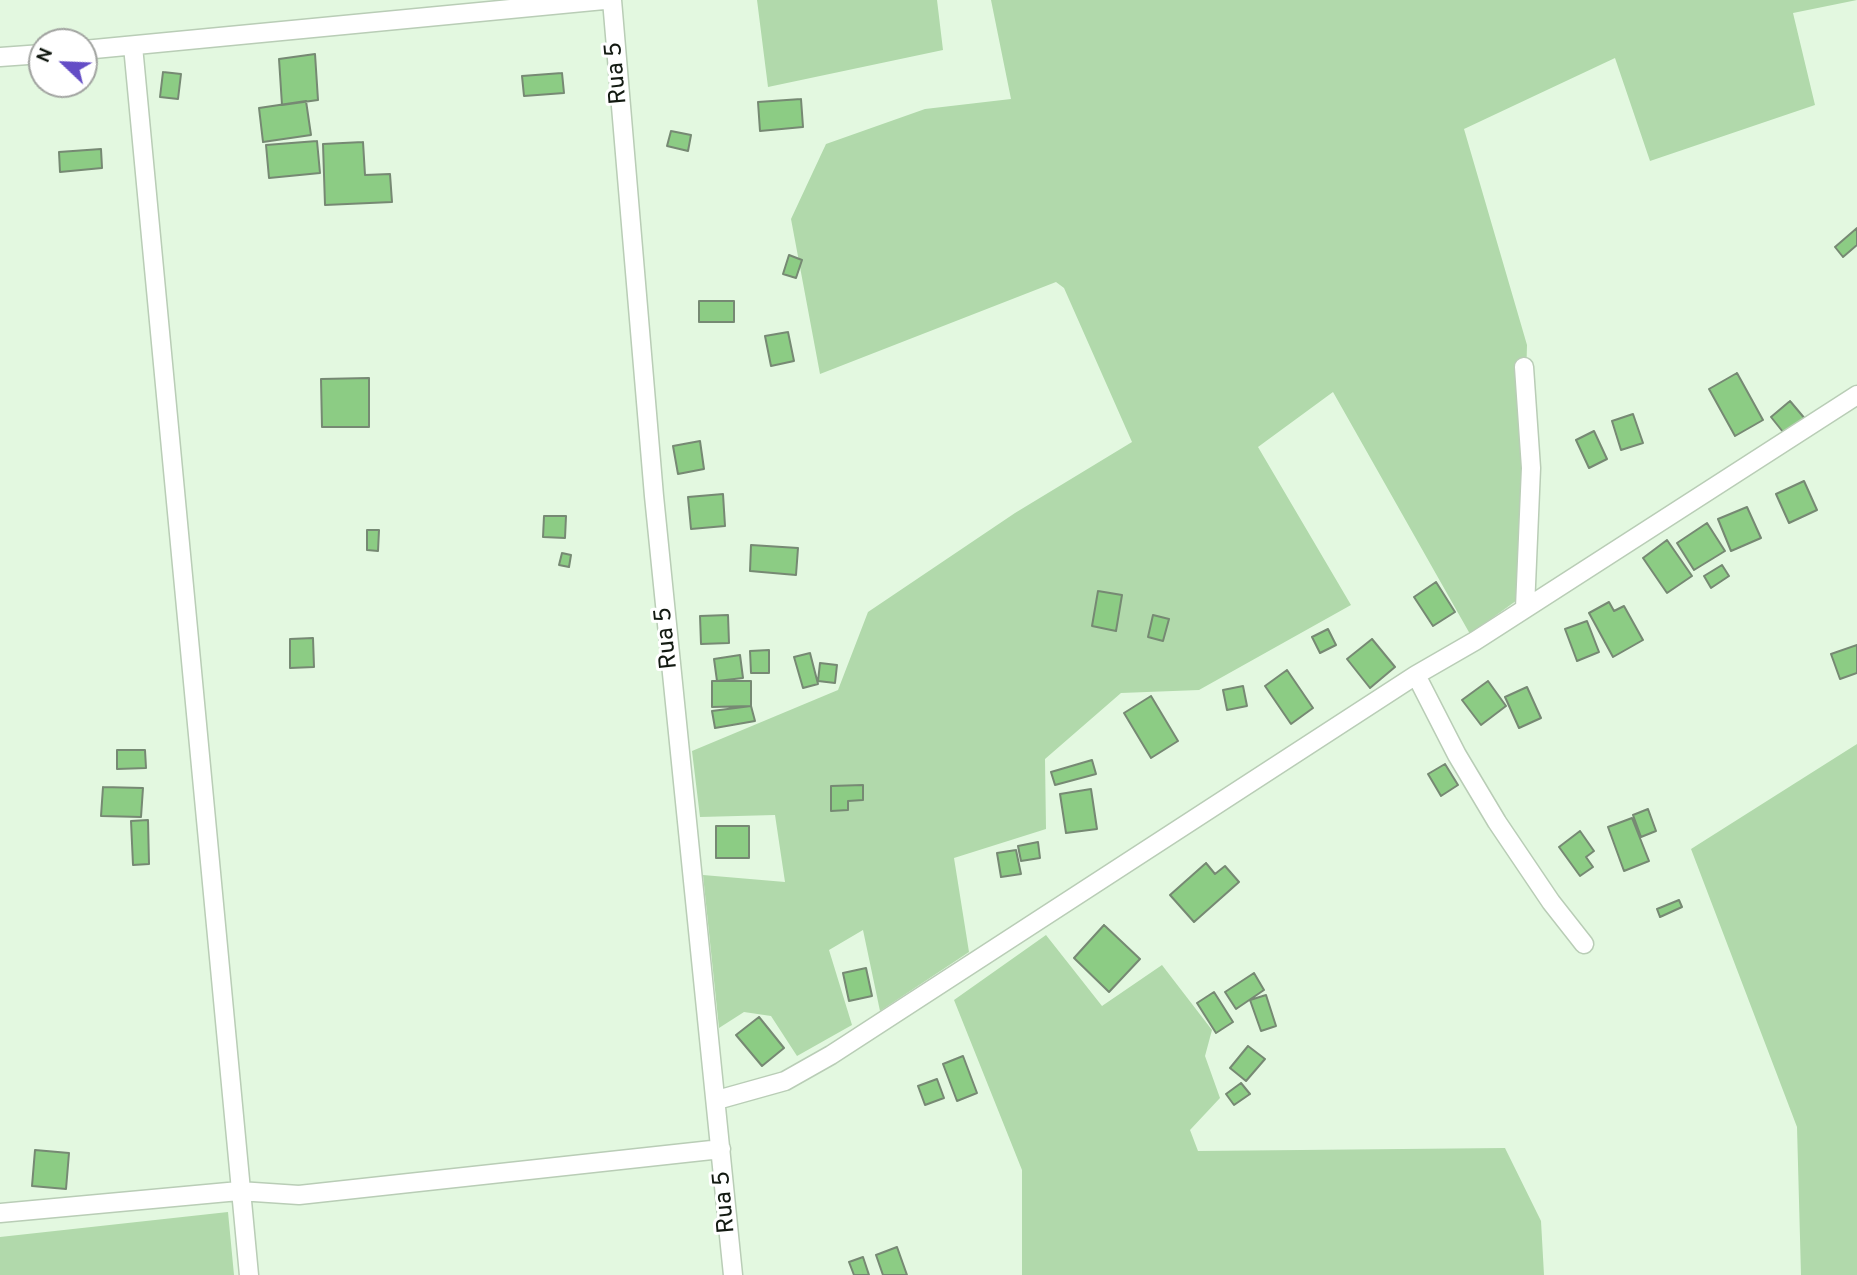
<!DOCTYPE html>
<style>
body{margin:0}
#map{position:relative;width:1857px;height:1275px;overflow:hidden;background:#e3f8e0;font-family:Overpass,sans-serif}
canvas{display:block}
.north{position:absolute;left:28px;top:28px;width:70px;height:70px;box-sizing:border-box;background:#fff;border:2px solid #a1a3a0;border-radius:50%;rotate:293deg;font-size:19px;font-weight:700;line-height:28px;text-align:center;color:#131a12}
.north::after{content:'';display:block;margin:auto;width:24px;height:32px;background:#644dc6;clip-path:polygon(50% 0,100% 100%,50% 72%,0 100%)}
</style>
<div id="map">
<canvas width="1857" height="1275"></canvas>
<div class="north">N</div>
</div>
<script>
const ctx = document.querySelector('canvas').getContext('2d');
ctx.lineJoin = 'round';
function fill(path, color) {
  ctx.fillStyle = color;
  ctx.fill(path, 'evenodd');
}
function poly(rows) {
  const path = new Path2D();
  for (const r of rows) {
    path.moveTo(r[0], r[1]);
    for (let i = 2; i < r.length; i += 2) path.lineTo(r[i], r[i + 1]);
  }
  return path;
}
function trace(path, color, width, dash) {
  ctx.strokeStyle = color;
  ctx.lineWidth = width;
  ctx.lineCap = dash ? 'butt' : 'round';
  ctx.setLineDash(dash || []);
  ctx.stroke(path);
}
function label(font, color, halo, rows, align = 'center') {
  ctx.font = font + ' Overpass,sans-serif';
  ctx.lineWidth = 6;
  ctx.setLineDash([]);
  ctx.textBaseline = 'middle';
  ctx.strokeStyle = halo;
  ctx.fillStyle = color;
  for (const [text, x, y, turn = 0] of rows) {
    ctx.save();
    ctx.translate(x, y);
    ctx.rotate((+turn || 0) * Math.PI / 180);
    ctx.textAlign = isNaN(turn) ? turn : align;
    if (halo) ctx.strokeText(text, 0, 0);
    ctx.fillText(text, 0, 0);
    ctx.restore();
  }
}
const green = poly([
 [757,0,937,0,943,50,768,87],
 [991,0,1857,0,1793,13,1815,105,1650,161,1615,58,1464,129,1527,345,1520,598,1470,634,1333,392,1258,447,1351,605,1199,690,1121,693,1045,759,1046,829,954,858,969,952,880,1011,863,930,829,950,852,1025,797,1056,771,1016,744,1012,719,1028,703,875,785,882,775,815,700,817,692,751,838,690,868,612,1015,513,1132,442,1064,288,1056,282,820,374,791,219,826,144,925,109,1011,99],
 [1857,744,1857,1275,1801,1275,1797,1127,1691,849],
 [1046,935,1102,1006,1162,965,1212,1030,1205,1056,1220,1098,1190,1130,1198,1151,1505,1148,1541,1221,1544,1275,1022,1275,1022,1170,954,1000],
 [228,1212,234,1275,0,1275,0,1237]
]);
const building = poly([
 [315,54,318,100,282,105,279,59,315,54],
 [163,72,181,74,178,99,160,97,163,72],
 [562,73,564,93,524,96,522,76,562,73],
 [801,99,803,127,760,131,758,102,801,99],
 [306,101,311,135,263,142,259,108,306,101],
 [671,131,691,135,688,151,667,146,671,131],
 [317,141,320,173,269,178,266,145,317,141],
 [363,142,365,175,390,174,392,202,325,205,323,144,363,142],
 [101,149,102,168,60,172,59,152,101,149],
 [1857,228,1857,245,1843,257,1835,247,1857,228],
 [789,255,802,260,796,278,783,274,789,255],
 [699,301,734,301,734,322,699,322,699,301],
 [788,332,794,361,771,366,765,336,788,332],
 [1737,373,1763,420,1735,436,1709,389,1737,373],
 [369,378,369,427,322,427,321,379,369,378],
 [1790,401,1806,420,1787,437,1771,417,1790,401],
 [1633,414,1643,443,1621,450,1612,421,1633,414],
 [1594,431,1607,459,1589,468,1576,440,1594,431],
 [700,441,704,469,678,474,673,446,700,441],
 [1804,481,1817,510,1789,523,1776,494,1804,481],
 [723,494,725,526,691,529,688,497,723,494],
 [1747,507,1761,538,1731,551,1718,519,1747,507],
 [544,516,566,516,565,538,543,537,544,516],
 [1707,523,1725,551,1694,570,1677,543,1707,523],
 [367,530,379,530,378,551,367,550,367,530],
 [1667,540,1692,576,1667,593,1643,558,1667,540],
 [751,545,798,548,796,575,750,571,751,545],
 [562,553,571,555,569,567,559,565,562,553],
 [1722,565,1729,576,1711,588,1704,576,1722,565],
 [1436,582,1455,612,1433,626,1414,597,1436,582],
 [1098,591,1122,595,1116,631,1092,626,1098,591],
 [1609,602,1614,611,1624,606,1643,640,1613,657,1589,613,1609,602],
 [728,615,729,643,701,644,700,616,728,615],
 [1153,615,1169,619,1163,641,1148,637,1153,615],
 [1587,621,1599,652,1577,661,1565,629,1587,621],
 [1328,629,1336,645,1320,653,1312,637,1328,629],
 [313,638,314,667,290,668,290,639,313,638],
 [1372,639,1395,667,1370,688,1347,659,1372,639],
 [1857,645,1857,673,1840,679,1831,654,1857,645],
 [769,650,769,673,751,673,750,651,769,650],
 [810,653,818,684,803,688,794,657,810,653],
 [740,655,743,678,717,681,714,659,740,655],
 [820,663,837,665,835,683,818,681,820,663],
 [1287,670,1313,708,1291,724,1265,686,1287,670],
 [712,681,751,681,751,706,712,707,712,681],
 [1488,681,1506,706,1481,725,1462,700,1488,681],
 [1243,686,1247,706,1227,710,1223,690,1243,686],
 [1527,687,1541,718,1519,728,1505,697,1527,687],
 [1151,696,1178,741,1151,758,1124,713,1151,696],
 [751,706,755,721,715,728,712,711,751,706],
 [117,750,145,750,146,768,117,769,117,750],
 [1092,760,1096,774,1055,785,1051,772,1092,760],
 [1445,764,1458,785,1441,796,1428,774,1445,764],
 [863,785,863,800,848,801,848,810,831,811,831,786,863,785],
 [103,787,143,788,141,817,101,816,103,787],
 [1091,789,1097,829,1066,833,1060,794,1091,789],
 [1648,809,1656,831,1641,837,1633,815,1648,809],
 [1632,818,1649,861,1624,871,1608,827,1632,818],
 [148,820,149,864,133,865,131,821,148,820],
 [716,826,749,826,749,858,716,858,716,826],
 [1580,831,1594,851,1586,857,1593,867,1580,876,1559,847,1580,831],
 [1038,842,1040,858,1021,861,1018,846,1038,842],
 [1016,850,1021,874,1001,877,997,853,1016,850],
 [1206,863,1215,874,1225,866,1239,882,1194,922,1170,895,1206,863],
 [1679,900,1682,907,1660,917,1657,909,1679,900],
 [1104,925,1140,959,1109,992,1074,958,1104,925],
 [866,968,872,996,849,1001,843,973,866,968],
 [1254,973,1264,990,1236,1009,1225,992,1254,973],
 [1214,992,1233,1022,1216,1033,1197,1003,1214,992],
 [1266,995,1276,1026,1261,1031,1250,1000,1266,995],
 [759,1017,784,1048,762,1066,736,1035,759,1017],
 [1248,1046,1265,1059,1246,1081,1230,1068,1248,1046],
 [963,1056,977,1093,957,1101,943,1064,963,1056],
 [937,1079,944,1098,925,1105,918,1086,937,1079],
 [1241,1083,1250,1094,1234,1105,1226,1094,1241,1083],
 [35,1150,69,1153,66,1189,32,1186,35,1150],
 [897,1247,907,1275,883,1275,876,1255,897,1247],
 [863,1257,869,1275,854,1275,849,1262,863,1257]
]);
const minor = poly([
 [612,0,654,496,733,1275],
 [133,46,249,1275],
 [84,50,604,0],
 [0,57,42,54],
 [1524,367,1531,468,1525,608],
 [1416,675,1457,755,1497,822,1551,902,1584,944],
 [717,1100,785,1081,831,1055,1416,675,1475,641,1857,395],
 [0,1213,239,1191,299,1195,721,1149]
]);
const streetNames = [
 ["Rua 5",618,73,-95],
 ["Rua 5",668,638,-96],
 ["Rua 5",726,1202,-95]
];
fill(green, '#b1d9ab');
fill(building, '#8ccc84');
trace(building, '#768973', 2);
trace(minor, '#b9cdb6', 21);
trace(minor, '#fff', 18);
label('24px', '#131a12', '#fff', streetNames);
</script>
